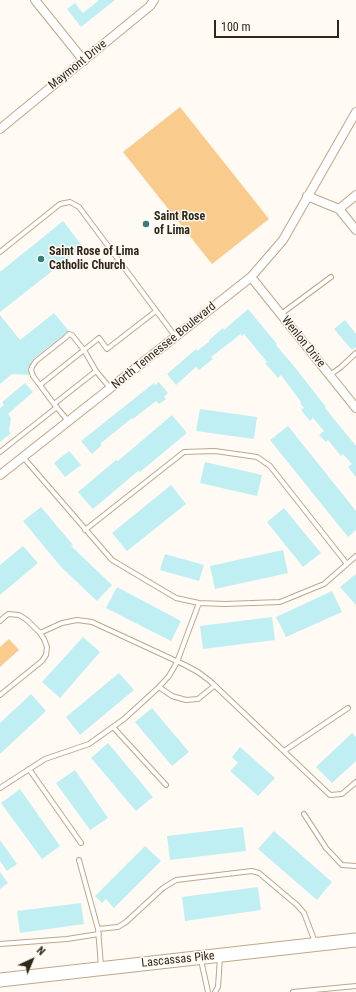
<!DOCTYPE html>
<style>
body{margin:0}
#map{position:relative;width:356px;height:992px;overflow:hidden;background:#fffaf3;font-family:"Roboto Condensed",sans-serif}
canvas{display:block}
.north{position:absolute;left:12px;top:940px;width:40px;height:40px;-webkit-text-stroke:3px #fffaf3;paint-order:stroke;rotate:44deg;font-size:11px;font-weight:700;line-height:16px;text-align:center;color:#30271b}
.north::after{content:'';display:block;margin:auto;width:14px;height:18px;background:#30271b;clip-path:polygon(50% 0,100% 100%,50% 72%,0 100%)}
.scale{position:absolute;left:214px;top:20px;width:125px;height:18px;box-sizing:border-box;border:2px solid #30271b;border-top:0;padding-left:5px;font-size:12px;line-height:14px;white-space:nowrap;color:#30271b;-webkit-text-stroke:3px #fffaf3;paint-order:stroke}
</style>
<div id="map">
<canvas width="356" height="992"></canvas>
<div class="north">N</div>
<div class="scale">100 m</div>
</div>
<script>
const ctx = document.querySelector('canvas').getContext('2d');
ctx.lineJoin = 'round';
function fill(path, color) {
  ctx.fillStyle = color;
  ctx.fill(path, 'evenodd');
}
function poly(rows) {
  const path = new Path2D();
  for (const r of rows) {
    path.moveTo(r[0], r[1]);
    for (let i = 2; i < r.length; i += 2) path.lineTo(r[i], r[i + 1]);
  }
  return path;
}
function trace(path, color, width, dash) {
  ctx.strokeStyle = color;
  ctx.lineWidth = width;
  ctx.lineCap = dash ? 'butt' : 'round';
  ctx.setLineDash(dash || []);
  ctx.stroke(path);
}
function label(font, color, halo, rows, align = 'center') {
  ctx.font = font + ' "Roboto Condensed",sans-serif';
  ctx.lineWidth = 3;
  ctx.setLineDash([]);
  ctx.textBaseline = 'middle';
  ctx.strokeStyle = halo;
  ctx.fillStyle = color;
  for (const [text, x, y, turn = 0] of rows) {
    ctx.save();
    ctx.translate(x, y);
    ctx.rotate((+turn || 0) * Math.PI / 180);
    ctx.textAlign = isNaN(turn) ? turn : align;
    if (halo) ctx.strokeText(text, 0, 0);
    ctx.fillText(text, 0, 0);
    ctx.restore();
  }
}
const green = poly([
 [180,107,269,219,212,264,123,152],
 [9,639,19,650,0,667,0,647]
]);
const building = poly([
 [99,0,115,0,81,27,67,9,75,3,83,13],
 [63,221,83,247,0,312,0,272],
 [248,309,277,344,276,345,293,365,326,407,325,408,356,446,356,477,348,467,352,464,343,454,341,456,328,440,326,442,319,435,324,431,313,418,310,421,301,410,304,408,300,403,301,402,281,375,278,378,265,363,267,362,244,334,242,336,241,334,211,357,213,359,199,370,196,367,176,385,167,374,196,349,197,351,210,341,209,340,223,328,224,330],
 [54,313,69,331,33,359,28,369,29,375,12,374,0,384,0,315,20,340],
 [345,320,356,334,356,347,352,350,334,329],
 [159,382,168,393,164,397,166,399,159,404,156,401,133,419,132,418,100,444,102,445,92,454,81,441,154,383,155,385],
 [25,383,33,392,8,414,11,418,9,431,11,433,0,442,0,408,4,405,2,402],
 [200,409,257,417,254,439,196,431],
 [172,415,187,433,140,472,138,471,93,509,78,492,116,460,118,461],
 [288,426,356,511,356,530,348,537,270,440],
 [69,451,81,465,65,477,54,463],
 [205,462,262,475,257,496,200,483],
 [171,485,186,504,127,551,112,533],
 [41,507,73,545,71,546,112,585,97,601,61,567,23,521],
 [284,508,321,553,303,567,267,522],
 [23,546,38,563,0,595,0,565],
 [283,550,288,573,215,589,210,566],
 [165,554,204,565,199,581,160,570],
 [356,574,356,605,340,587],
 [117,587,181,621,171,641,106,608],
 [332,591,342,612,286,637,276,617],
 [272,617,275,640,203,649,200,626],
 [83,637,100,652,60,698,42,682],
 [119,673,134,690,80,735,66,717],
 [31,694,46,711,0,754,0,723],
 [152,708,189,752,172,766,135,722],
 [352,733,356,737,356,761,332,783,316,767],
 [108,743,153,797,136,811,91,758],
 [240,747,275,778,258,796,230,771,238,763,232,757],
 [75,770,108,818,90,830,56,783],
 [20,789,60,846,42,859,1,803],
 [243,827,246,851,170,860,167,836],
 [274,831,332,882,317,900,258,849],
 [0,840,17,864,7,871,0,861],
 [145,846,161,861,114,908,106,899,102,903,95,896],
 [0,872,8,883,0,889],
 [258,887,261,910,185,921,182,897],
 [81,903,84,924,20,933,17,911]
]);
const lane = poly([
 [0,252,60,204,70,202,79,207,175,336],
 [281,314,331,277],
 [96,371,84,350,99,338,107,349,156,311],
 [330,375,341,367,356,353],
 [40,385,84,350,72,335,69,334,65,338,36,361,32,367,31,370,33,376,54,404],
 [68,421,54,404,96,371,110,388],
 [0,452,57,407],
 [23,457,112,560,176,598,199,603,225,604,280,602,324,584,356,556],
 [85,530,184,452,215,451,257,457,270,466,347,564],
 [0,621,8,614,19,615,27,620,40,633,44,639,47,647,46,655,42,661,0,695],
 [40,633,62,623,77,620,92,622,185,665,198,672,210,681,330,795,342,794,356,782],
 [159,687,172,696,186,700,198,699,214,686],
 [113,727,166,785],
 [284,751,348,708],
 [29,769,81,843],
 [0,788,45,759,89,744,124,719,158,688,169,676,177,662,199,603],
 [304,814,326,848,342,865,356,866],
 [79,860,98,929,101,966],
 [98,929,118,927,126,922,163,888,176,880,252,871,259,873,297,905,304,913,315,942],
 [0,944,67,939,99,934],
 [201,960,208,992],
 [215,992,218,987,220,957],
 [293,992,356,986]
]);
const street = poly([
 [35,0,84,61],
 [0,129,150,6,154,0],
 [307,196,339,209,356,195],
 [339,209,356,230],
 [251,277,356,408],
 [0,475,251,277,283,240,356,112]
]);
const primary = poly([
 [0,980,356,940]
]);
const markers = [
 [146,224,4,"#347d81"],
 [41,259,4,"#347d81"]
];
const streetNames = [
 ["Maymont Drive",78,65,-39],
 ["Wenlon Drive",303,342,51],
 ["North Tennessee Boulevard",164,346,-39],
 ["Lascassas Pike",178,960,-6]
];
const poiNames = [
 ["Saint Rose",154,217],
 ["of Lima",154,231],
 ["Saint Rose of Lima",49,252],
 ["Catholic Church",49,266]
];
fill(green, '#f9cb8d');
fill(building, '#bfeff2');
trace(lane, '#bea789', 6);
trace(street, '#bea789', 10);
trace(primary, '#bea789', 15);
trace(lane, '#fff', 4);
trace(street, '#fff', 8);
trace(primary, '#fff', 13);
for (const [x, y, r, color] of markers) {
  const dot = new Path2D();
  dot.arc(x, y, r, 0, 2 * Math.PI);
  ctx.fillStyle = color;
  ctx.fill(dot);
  trace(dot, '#fffaf3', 1.5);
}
label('12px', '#30271b', '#fffaf3', streetNames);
label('bold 12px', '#30271b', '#fffaf3', poiNames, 'left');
</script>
